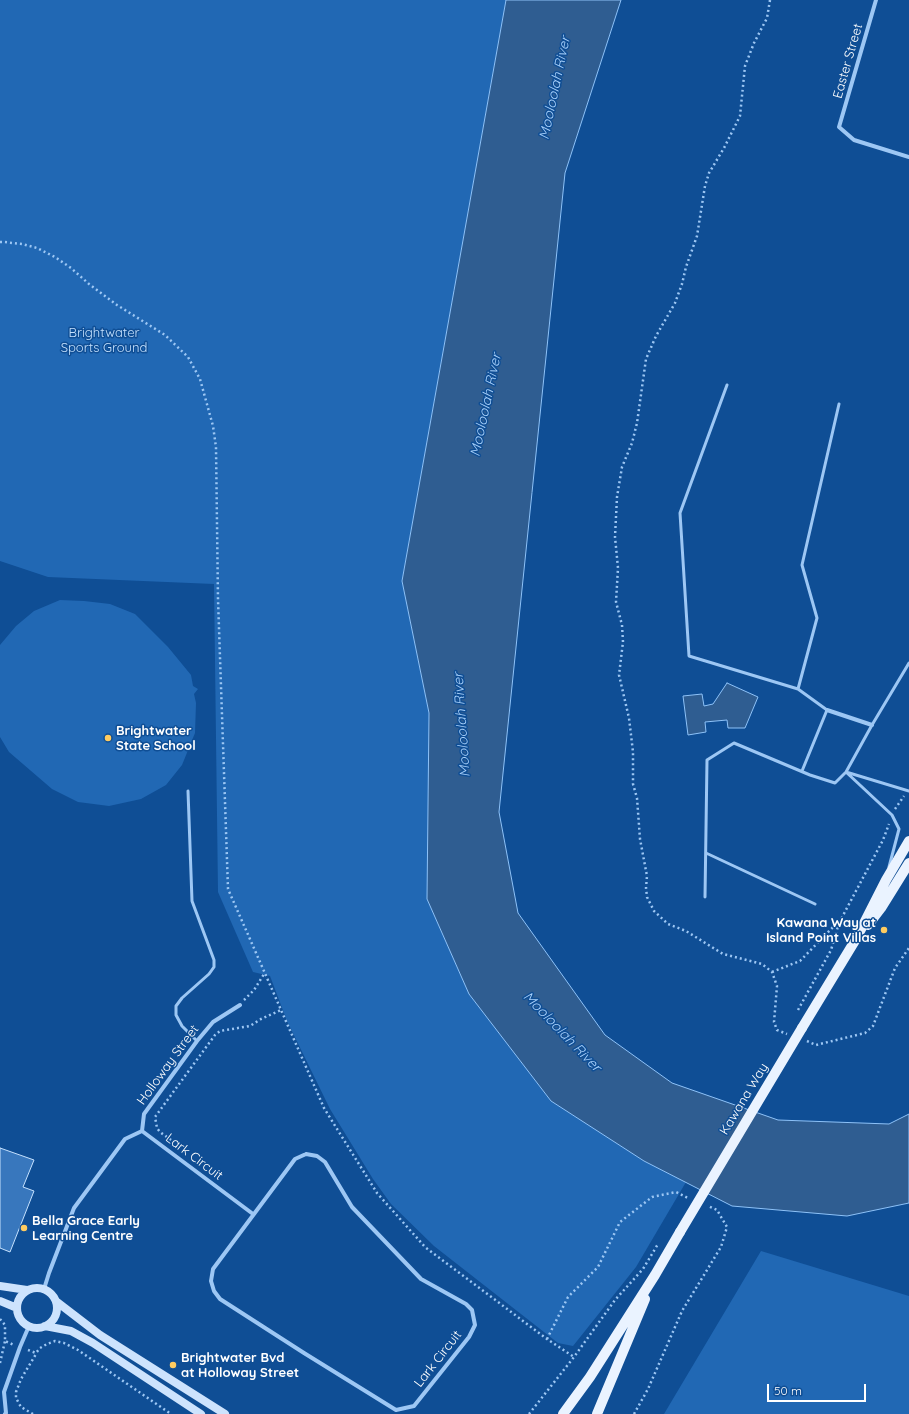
<!DOCTYPE html>
<style>
body{margin:0}
#map{position:relative;width:909px;height:1414px;overflow:hidden;background:#0f4e95;font-family:Quicksand,sans-serif}
canvas{display:block}
.scale{position:absolute;left:767px;top:1384px;width:99px;height:18px;box-sizing:border-box;border:2px solid #fff;border-top:0;padding-left:5px;font-size:12px;line-height:14px;white-space:nowrap;color:#fff;-webkit-text-stroke:3px #0f4e95;paint-order:stroke}
</style>
<div id="map">
<canvas width="909" height="1414"></canvas>
<div class="scale">50 m</div>
</div>
<script>
const ctx = document.querySelector('canvas').getContext('2d');
ctx.lineJoin = 'round';
function fill(path, color) {
  ctx.fillStyle = color;
  ctx.fill(path, 'evenodd');
}
function poly(rows) {
  const path = new Path2D();
  for (const r of rows) {
    if (r.length === 3) {
      path.moveTo(r[0] + r[2], r[1]);
      path.arc(r[0], r[1], r[2], 0, 2 * Math.PI);
      continue;
    }
    path.moveTo(r[0], r[1]);
    for (let i = 2; i < r.length; i += 2) path.lineTo(r[i], r[i + 1]);
  }
  return path;
}
function trace(path, color, width, dash) {
  ctx.strokeStyle = color;
  ctx.lineWidth = width;
  ctx.lineCap = dash ? 'butt' : 'round';
  ctx.setLineDash(dash || []);
  ctx.stroke(path);
}
function label(font, color, halo, rows, align = 'center') {
  ctx.font = font + ' Quicksand,sans-serif';
  ctx.lineWidth = 3;
  ctx.setLineDash([]);
  ctx.textBaseline = 'middle';
  ctx.strokeStyle = halo;
  ctx.fillStyle = color;
  for (const [text, x, y, turn = 0] of rows) {
    ctx.save();
    ctx.translate(x, y);
    ctx.rotate((+turn || 0) * Math.PI / 180);
    ctx.textAlign = isNaN(turn) ? turn : align;
    if (halo) ctx.strokeText(text, 0, 0);
    ctx.fillText(text, 0, 0);
    ctx.restore();
  }
}
const green = poly([
 [0,0,506,0,402,581,429,713,427,899,469,994,551,1101,644,1161,686,1182,636,1267,573,1346,558,1343,434,1246,391,1204,373,1179,330,1109,287,1021,270,976,253,972,218,892,214,584,48,577,0,561],
 [60,600,84,601,110,604,135,614,168,647,191,675,193,686,198,689,194,694,196,703,195,733,182,765,166,785,141,799,109,806,78,802,52,789,9,752,0,737,0,645,16,626,34,611],
 [761,1251,909,1296,909,1414,664,1414]
]);
const water = poly([
 [506,0,621,0,565,173,499,812,518,913,605,1035,672,1083,778,1120,889,1124,909,1114,909,1203,847,1216,732,1206,644,1161,551,1101,469,994,427,899,429,713,402,581,506,0],
 [727,683,758,697,745,728,728,728,727,720,705,722,706,732,688,735,683,696,702,694,704,706,713,704,727,683]
]);
const building = poly([
 [0,1148,34,1160,23,1187,34,1191,10,1252,0,1248,0,1148]
]);
const path = poly([
 [770,0,767,18,754,43,745,66,740,116,724,148,709,173,705,186,697,236,686,267,682,284,675,303,656,336,646,359,637,423,632,443,622,467,617,497,615,537,618,568,616,602,622,625,623,642,619,675,629,718,633,752,633,784,637,798,640,839,647,876,646,888,647,897,654,911,668,924,686,931,723,954,762,964,772,972,777,986,774,1022,777,1030,787,1034],
 [0,242,4,242,22,244,37,248,55,257,71,268,89,284,117,305,165,335,188,357,200,379,213,426,216,447,218,599,228,889,324,1108,377,1193,425,1247,547,1339,574,1357],
 [895,809,904,796],
 [772,972,800,961,836,924,839,923,883,840,889,824],
 [244,1000,254,990,264,974],
 [798,1010,831,950,839,923],
 [807,1041,816,1045,865,1033,873,1026,895,968,909,948],
 [171,1140,160,1132,157,1128,155,1117,215,1035,220,1031,250,1026,261,1019,281,1010],
 [0,1319,5,1325,5,1341,14,1345],
 [547,1339,568,1297,598,1267,620,1222,652,1197,676,1192,688,1198],
 [28,1350,36,1353,40,1348,47,1344,55,1341,64,1343,78,1350,171,1414],
 [0,1363,5,1341],
 [33,1414,21,1407,16,1398,16,1392,21,1379,36,1354],
 [529,1414,574,1357,615,1300,643,1269,658,1244],
 [634,1414,648,1389,682,1311,721,1247,727,1227,717,1210,708,1206]
]);
const lane = poly([
 [727,385,680,513,689,656,798,689],
 [802,771,827,710,798,689,817,618,802,565,839,404],
 [188,791,192,901,214,960,214,967,209,974,182,998,176,1006,176,1015,182,1026,197,1041],
 [706,853,815,904],
 [889,867,899,829,892,815,846,772,909,791],
 [705,897,707,760,734,743,810,775,835,783,846,772,872,725,909,663]
]);
const street = poly([
 [876,0,839,127,854,140,909,157],
 [827,710,872,725],
 [142,1131,253,1214],
 [306,1154,317,1156,325,1162,352,1207,421,1279,466,1304,472,1310,475,1325,469,1337,414,1406,396,1410,304,1353,220,1299,214,1291,211,1281,213,1269,295,1159,306,1154],
 [44,1289,49,1273,74,1208,125,1139,142,1131,144,1114,197,1041,213,1022,240,1005],
 [5,1414,6,1413,4,1392,20,1347,29,1326]
]);
const secondary = poly([
 [0,1286,27,1290],
 [37,1308,20],
 [0,1301,17,1308],
 [57,1302,100,1335,225,1414],
 [45,1326,71,1331,93,1343,201,1414]
]);
const primary = poly([
 [868,925,881,908,909,863],
 [802,1028,856,939,886,880,909,841],
 [563,1414,590,1377,655,1275,680,1232],
 [597,1414,645,1299]
]);
const primaryBridge = poly([
 [680,1232,802,1028]
]);
const markers = [
 [108,738,4,"#ffcc60"],
 [884,930,4,"#ffcc60"],
 [24,1228,4,"#ffcc60"],
 [173,1365,4,"#ffcc60"]
];
const streetNames = [
 ["Easter Street",848,61,-74],
 ["Holloway Street",168,1065,-54],
 ["Kawana Way",744,1099,-59],
 ["Lark Circuit",194,1157,37],
 ["Lark Circuit",438,1359,-52]
];
const parkNames = [
 ["Brightwater",104,333],
 ["Sports Ground",104,348]
];
const poiNames = [
 ["Brightwater",116,731],
 ["State School",116,746],
 ["Kawana Way at",876,923,"right"],
 ["Island Point Villas",876,938,"right"],
 ["Bella Grace Early",32,1221],
 ["Learning Centre",32,1236],
 ["Brightwater Bvd",181,1358],
 ["at Holloway Street",181,1373]
];
const waterNames = [
 ["Mooloolah River",555,88,-78],
 ["Mooloolah River",486,405,-78],
 ["Mooloolah River",462,725,-94],
 ["Mooloolah River",562,1032,46]
];
fill(green, '#2168b4');
fill(water, '#2f5d91');
trace(water, '#8ec2f8', 1);
fill(building, '#3877bd');
trace(building, '#c5e1fe', 1);
trace(path, '#9dc7f4', 2.5, [2, 3]);
trace(lane, '#9dc7f4', 3);
trace(street, '#9dc7f4', 4);
trace(secondary, '#cde3fd', 8);
trace(primary, '#eaf3ff', 10);
trace(primaryBridge, '#eaf3ff', 10);
for (const [x, y, r, color] of markers) {
  const dot = new Path2D();
  dot.arc(x, y, r, 0, 2 * Math.PI);
  ctx.fillStyle = color;
  ctx.fill(dot);
  trace(dot, '#0f4e95', 1.5);
}
label('13px', '#fff', '#0f4e95', streetNames);
label('13px', '#c5e1fe', '#0f4e95', parkNames);
label('bold 13px', '#fff', '#0f4e95', poiNames, 'left');
label('italic 14px', '#a9d1fb', '#0f4e95', waterNames);
</script>
